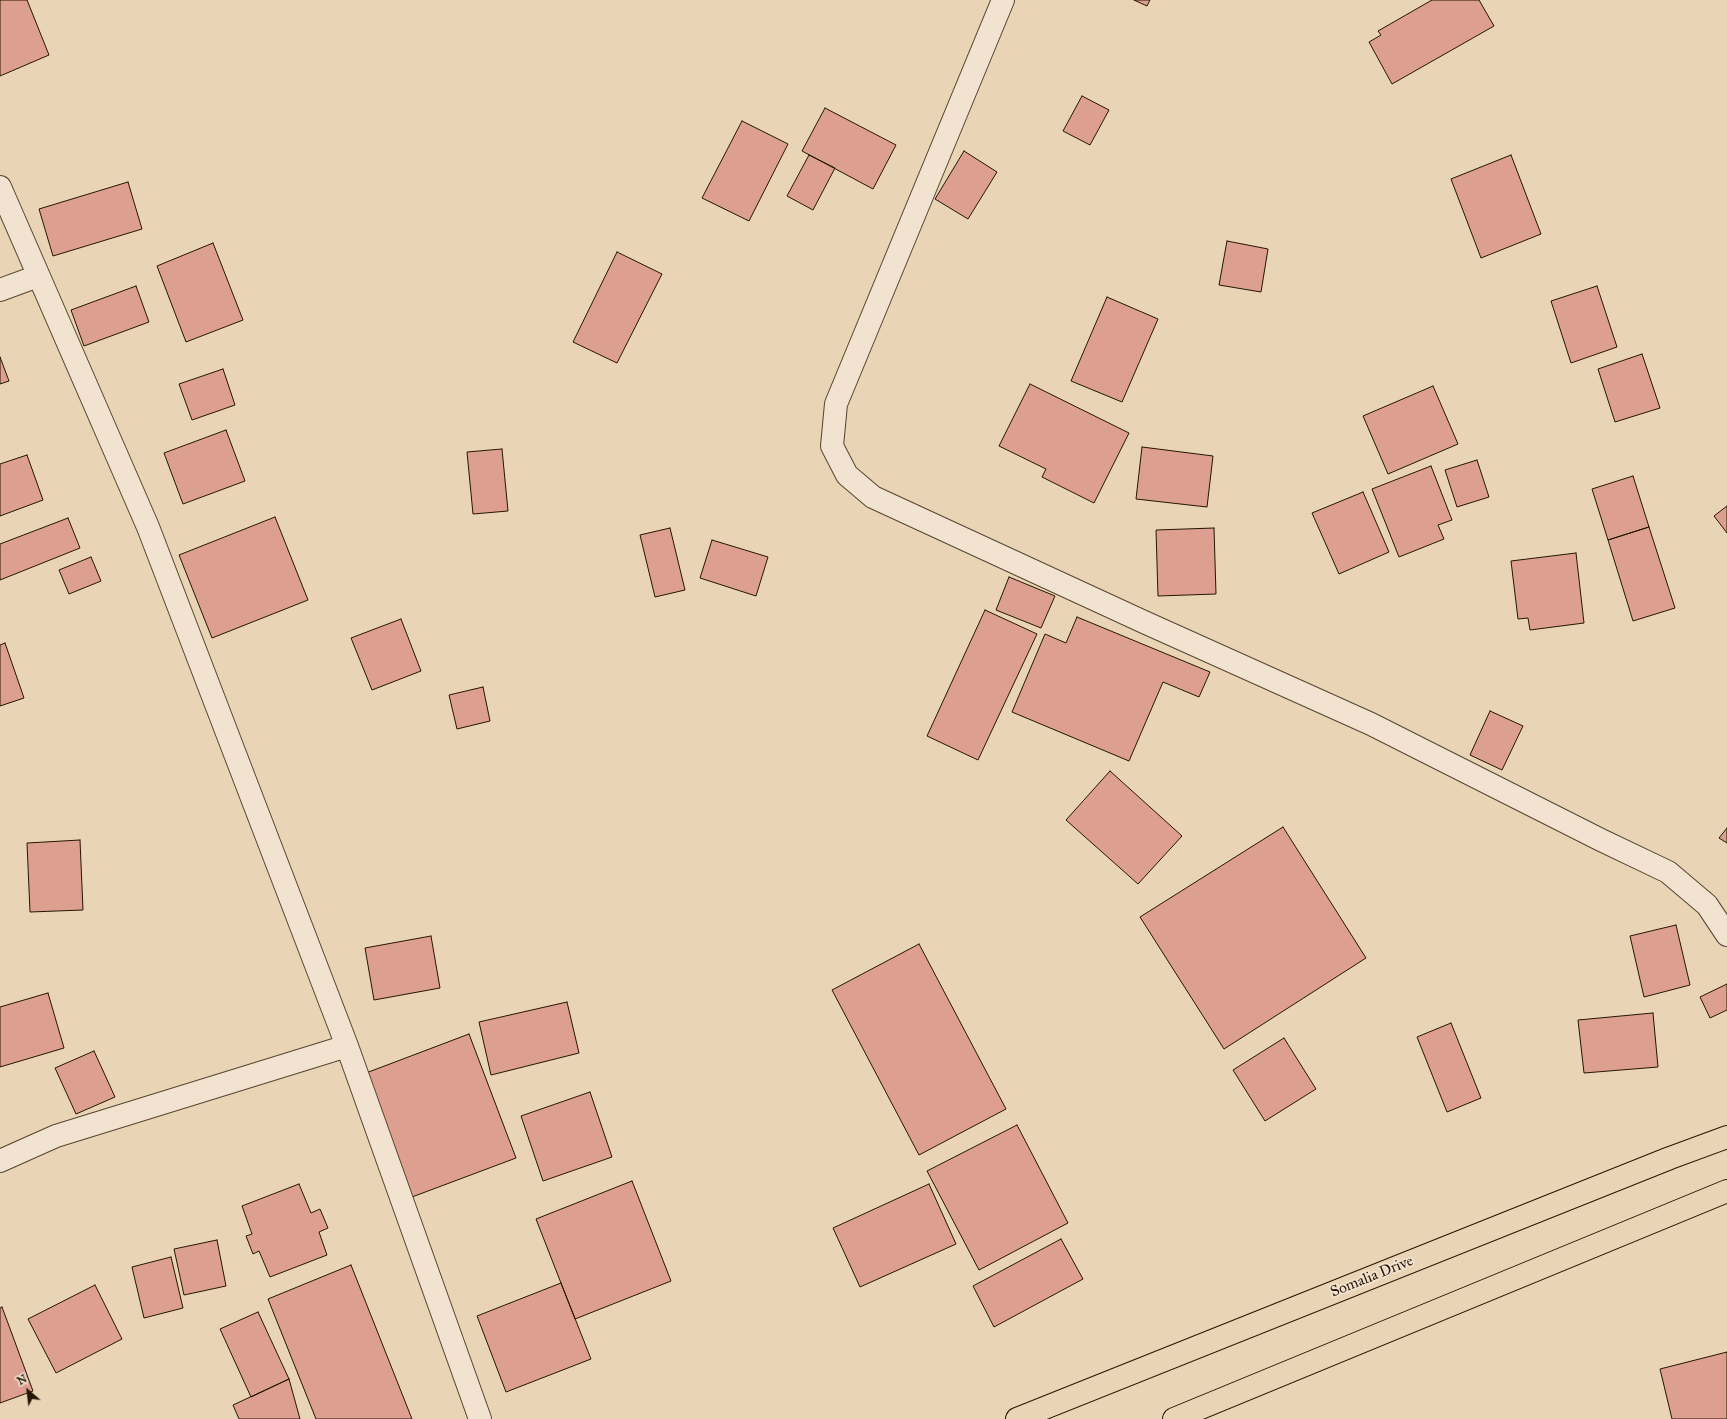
<!DOCTYPE html>
<style>
body{margin:0}
#map{position:relative;width:1727px;height:1419px;overflow:hidden;background:#ead4b6;font-family:"IM FELL Great Primer",serif}
canvas{display:block}
.north{position:absolute;left:8px;top:1371px;width:40px;height:40px;-webkit-text-stroke:3px #f1e3d0;paint-order:stroke;rotate:332deg;font-size:11px;font-weight:700;line-height:16px;text-align:center;color:#251503}
.north::after{content:'';display:block;margin:auto;width:14px;height:18px;background:#251503;clip-path:polygon(50% 0,100% 100%,50% 72%,0 100%)}
</style>
<div id="map">
<canvas width="1727" height="1419"></canvas>
<div class="north">N</div>
</div>
<script>
const ctx = document.querySelector('canvas').getContext('2d');
ctx.lineJoin = 'round';
function fill(path, color) {
  ctx.fillStyle = color;
  ctx.fill(path, 'evenodd');
}
function poly(rows) {
  const path = new Path2D();
  for (const r of rows) {
    path.moveTo(r[0], r[1]);
    for (let i = 2; i < r.length; i += 2) path.lineTo(r[i], r[i + 1]);
  }
  return path;
}
function trace(path, color, width, dash) {
  ctx.strokeStyle = color;
  ctx.lineWidth = width;
  ctx.lineCap = dash ? 'butt' : 'round';
  ctx.setLineDash(dash || []);
  ctx.stroke(path);
}
function label(font, color, halo, rows, align = 'center') {
  ctx.font = font + ' "IM FELL Great Primer",serif';
  ctx.lineWidth = 3.5;
  ctx.setLineDash([]);
  ctx.textBaseline = 'middle';
  ctx.strokeStyle = halo;
  ctx.fillStyle = color;
  for (const [text, x, y, turn = 0] of rows) {
    ctx.save();
    ctx.translate(x, y);
    ctx.rotate((+turn || 0) * Math.PI / 180);
    ctx.textAlign = isNaN(turn) ? turn : align;
    if (halo) ctx.strokeText(text, 0, 0);
    ctx.fillText(text, 0, 0);
    ctx.restore();
  }
}
const building = poly([
 [0,0,27,0,49,55,0,76,0,0],
 [1134,0,1150,0,1147,6,1134,0],
 [1432,0,1479,0,1494,26,1392,84,1369,42,1381,35,1378,31,1432,0],
 [1082,96,1109,110,1090,145,1063,131,1082,96],
 [825,108,896,145,873,189,802,151,825,108],
 [742,121,788,144,749,221,702,198,742,121],
 [964,151,997,172,968,219,935,199,964,151],
 [809,155,835,168,813,210,787,196,809,155],
 [1511,155,1541,234,1481,258,1451,179,1511,155],
 [128,182,142,229,53,256,39,209,128,182],
 [1227,241,1268,249,1261,292,1219,285,1227,241],
 [213,243,243,320,186,342,157,266,213,243],
 [617,252,662,274,617,363,573,342,617,252],
 [136,286,149,322,84,346,71,310,136,286],
 [1597,286,1617,347,1571,363,1551,301,1597,286],
 [1107,297,1158,319,1122,402,1071,381,1107,297],
 [1642,354,1660,408,1615,422,1598,369,1642,354],
 [0,357,9,381,0,384,0,357],
 [223,369,235,405,192,420,179,384,223,369],
 [1030,384,1129,433,1094,503,1042,477,1046,469,999,446,1030,384],
 [1433,386,1458,444,1388,474,1363,416,1433,386],
 [226,430,245,481,183,504,164,453,226,430],
 [1142,447,1213,456,1207,507,1136,499,1142,447],
 [502,449,508,511,473,514,467,452,502,449],
 [27,455,43,500,0,516,0,464,27,455],
 [1477,460,1489,497,1457,507,1445,470,1477,460],
 [1431,466,1452,520,1438,525,1444,539,1399,557,1372,489,1431,466],
 [1633,476,1649,527,1608,540,1592,489,1633,476],
 [1363,492,1389,552,1339,574,1312,513,1363,492],
 [1727,506,1727,533,1714,516,1727,506],
 [275,517,308,600,212,638,179,555,275,517],
 [68,518,80,548,0,580,0,544,68,518],
 [1649,527,1675,608,1633,621,1608,540,1649,527],
 [670,528,685,590,655,597,640,535,670,528],
 [1214,528,1216,594,1158,596,1156,530,1214,528],
 [712,540,768,557,756,596,700,578,712,540],
 [1576,553,1584,623,1530,630,1528,618,1518,619,1511,561,1576,553],
 [91,557,101,581,69,594,59,570,91,557],
 [1009,577,1055,596,1041,628,996,610,1009,577],
 [985,610,1037,634,978,760,927,736,985,610],
 [1077,617,1210,672,1199,697,1163,682,1129,761,1012,712,1045,634,1066,643,1077,617],
 [401,619,421,671,372,690,351,638,401,619],
 [5,643,24,698,0,706,0,645,5,643],
 [483,687,490,721,457,729,449,695,483,687],
 [1490,711,1523,726,1502,770,1470,755,1490,711],
 [1110,771,1182,836,1138,884,1066,820,1110,771],
 [1283,827,1366,958,1224,1049,1140,917,1283,827],
 [1727,828,1727,843,1719,838,1727,828],
 [80,840,83,910,30,912,27,843,80,840],
 [1676,925,1690,985,1644,997,1630,936,1676,925],
 [431,936,440,988,374,1000,365,948,431,936],
 [919,944,1006,1109,919,1155,832,990,919,944],
 [1727,984,1727,1010,1710,1018,1700,997,1727,984],
 [48,993,64,1048,0,1067,0,1007,48,993],
 [567,1002,579,1053,491,1075,479,1022,567,1002],
 [1653,1013,1658,1067,1584,1073,1578,1020,1653,1013],
 [1451,1023,1481,1098,1447,1112,1417,1037,1451,1023],
 [469,1034,516,1158,412,1197,366,1073,469,1034],
 [1284,1038,1316,1089,1265,1121,1233,1070,1284,1038],
 [94,1051,115,1097,76,1114,55,1068,94,1051],
 [590,1092,612,1157,543,1181,521,1116,590,1092],
 [1017,1125,1068,1223,979,1270,927,1171,1017,1125],
 [632,1181,671,1281,575,1319,536,1219,632,1181],
 [299,1184,311,1213,320,1209,328,1228,319,1232,327,1255,270,1277,259,1251,253,1254,246,1236,252,1234,242,1206,299,1184],
 [929,1184,956,1244,860,1287,833,1228,929,1184],
 [1061,1239,1083,1279,994,1327,973,1286,1061,1239],
 [217,1240,226,1286,184,1295,174,1249,217,1240],
 [171,1257,183,1308,144,1318,132,1267,171,1257],
 [351,1265,412,1419,316,1419,268,1299,351,1265],
 [561,1283,591,1359,506,1392,477,1316,561,1283],
 [95,1285,122,1339,56,1373,28,1319,95,1285],
 [2,1307,33,1391,0,1403,0,1308,2,1307],
 [258,1312,289,1379,251,1397,220,1329,258,1312],
 [1727,1352,1727,1419,1672,1419,1660,1369,1727,1352],
 [289,1379,300,1419,239,1419,233,1405,289,1379]
]);
const street = poly([
 [1003,0,836,404,832,446,847,475,873,497,1144,622,1371,724,1601,840,1668,872,1707,905,1727,935],
 [0,187,148,527,347,1046,480,1419],
 [0,290,38,276],
 [0,1161,56,1136,347,1046]
]);
const primary = poly([
 [1017,1419,1670,1158,1727,1137],
 [1174,1419,1727,1191]
]);
const streetNames = [
 ["Somalia Drive",1372,1277,-22]
];
fill(building, '#dd9f90');
trace(building, '#251503', 1);
trace(street, '#564530', 24);
trace(primary, '#251503', 24);
trace(street, '#f1e3d0', 22);
trace(primary, '#ead4b6', 22);
label('15px', '#251503', '#f1e3d0', streetNames);
</script>
